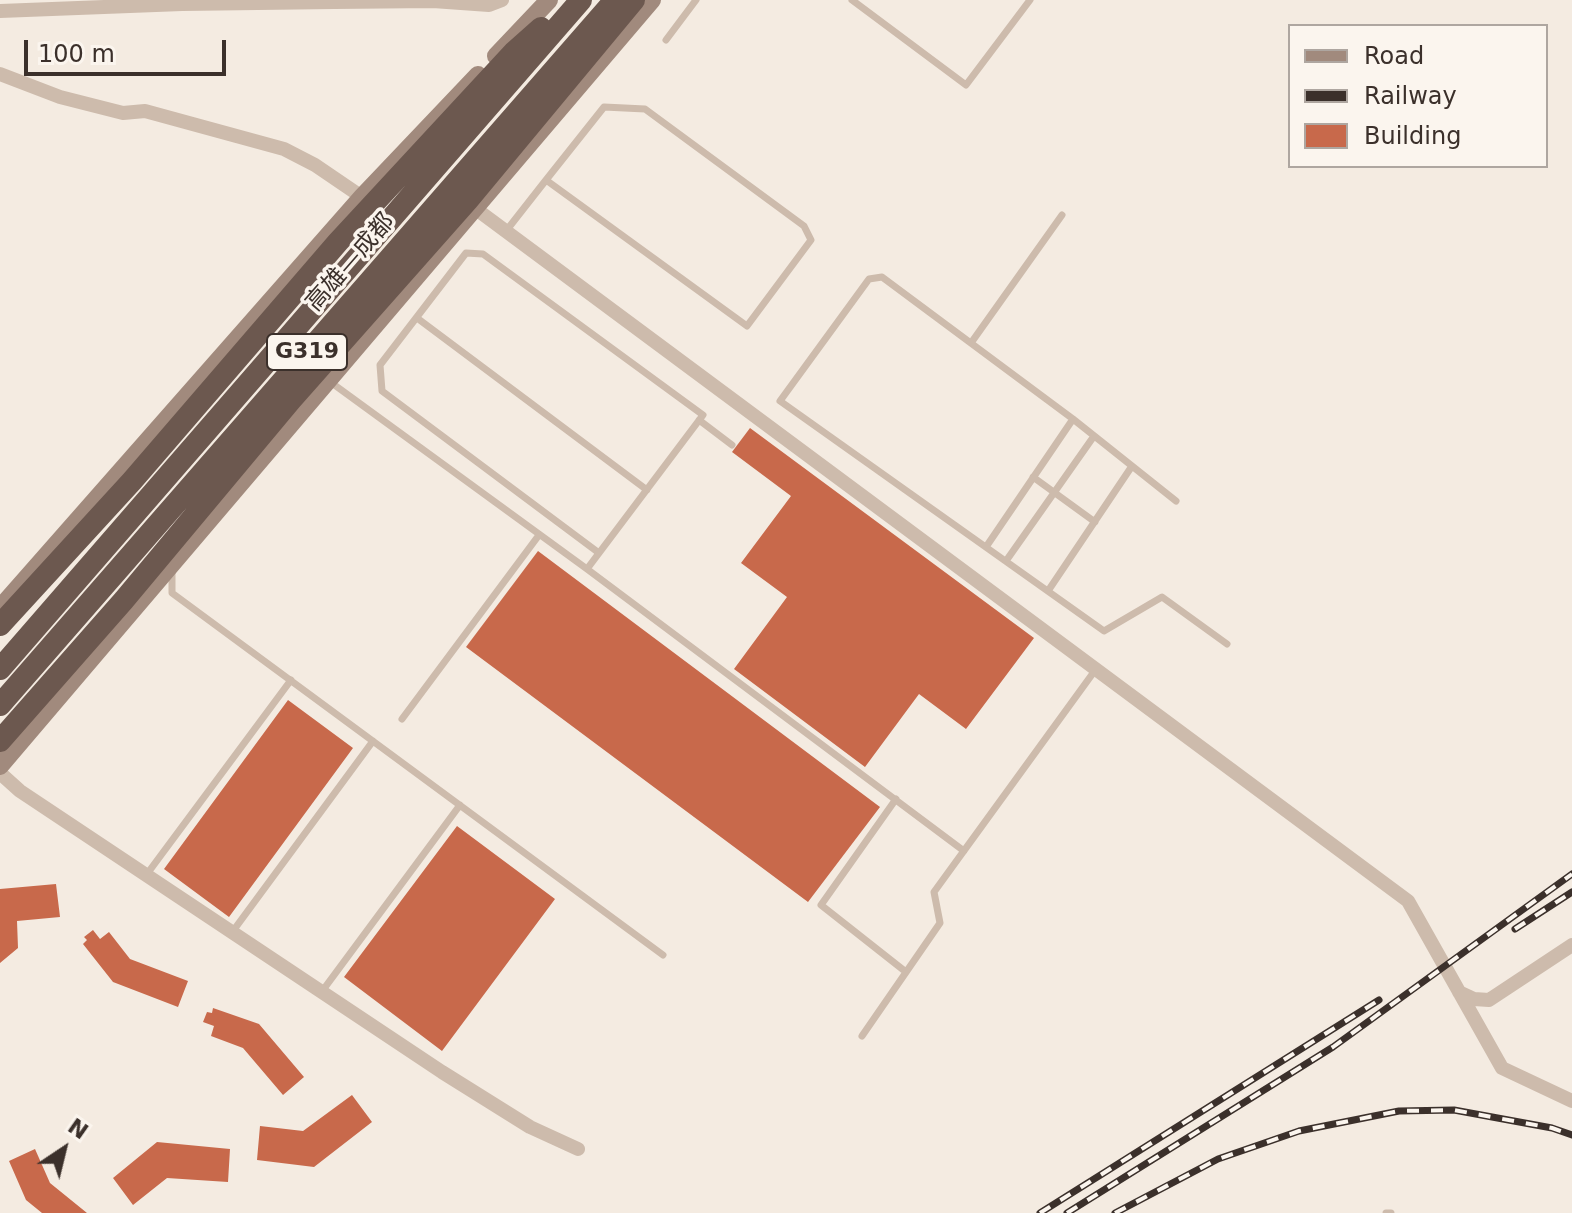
<!DOCTYPE html>
<meta charset="utf-8">
<style>
body{margin:0}
#map{position:relative;width:1572px;height:1213px;overflow:hidden;background:#f4ebe1;font-family:"DejaVu Sans",sans-serif}
canvas{display:block}
.legend{position:absolute;left:1288px;top:24px;width:260px;height:144px;box-sizing:border-box;background:#fbf5ee;border:2px solid #aea6a0;margin:0;padding:10px 14px;list-style:none;font-size:24px;color:#3b302b}
.legend li{display:flex;align-items:center;gap:16px;height:40px}
.legend b{width:40px;border:2px solid #aea6a0}
.north{position:absolute;left:24px;top:1109px;width:80px;height:80px;-webkit-text-stroke:6px #fbf5ee;paint-order:stroke;rotate:35deg;font-size:22px;font-weight:700;line-height:32px;text-align:center;color:#3b302b}
.north::after{content:'';display:block;margin:auto;width:28px;height:36px;background:#3b302b;clip-path:polygon(50% 0,100% 100%,50% 72%,0 100%)}
.scale{position:absolute;left:24px;top:40px;width:202px;height:36px;box-sizing:border-box;border:4px solid #3b302b;border-top:0;padding-left:10px;font-size:24px;line-height:28px;white-space:nowrap;color:#3b302b;-webkit-text-stroke:6px #fbf5ee;paint-order:stroke}
</style>
<div id="map">
<canvas width="1572" height="1213"></canvas>
<ul class="legend">
<li><b style="height:10px;background:#a18a7d"></b>Road</li>
<li><b style="height:10px;background:#3b302b"></b>Railway</li>
<li><b style="height:22px;background:#c8694b"></b>Building</li>
</ul>
<div class="north">N</div>
<div class="scale">100 m</div>
</div>
<script>
const ctx = document.querySelector('canvas').getContext('2d');
ctx.lineJoin = 'round';
function fill(path, color) {
  ctx.fillStyle = color;
  ctx.fill(path, 'evenodd');
}
function poly(rows) {
  const path = new Path2D();
  for (const r of rows) {
    path.moveTo(r[0], r[1]);
    for (let i = 2; i < r.length; i += 2) path.lineTo(r[i], r[i + 1]);
  }
  return path;
}
function trace(path, color, width, dash) {
  ctx.strokeStyle = color;
  ctx.lineWidth = width;
  ctx.lineCap = dash ? 'butt' : 'round';
  ctx.setLineDash(dash || []);
  ctx.stroke(path);
}
function label(font, color, halo, rows, align = 'center') {
  ctx.font = font + ' "DejaVu Sans","Noto Sans SC",sans-serif';
  ctx.lineWidth = 7;
  ctx.setLineDash([]);
  ctx.textBaseline = 'middle';
  ctx.strokeStyle = halo;
  ctx.fillStyle = color;
  for (const [text, x, y, turn = 0] of rows) {
    ctx.save();
    ctx.translate(x, y);
    ctx.rotate((+turn || 0) * Math.PI / 180);
    ctx.textAlign = isNaN(turn) ? turn : align;
    if (halo) ctx.strokeText(text, 0, 0);
    ctx.fillText(text, 0, 0);
    ctx.restore();
  }
}
const building = poly([
 [750,428,1034,638,966,729,919,694,865,767,734,669,787,597,741,563,791,496,732,452],
 [538,551,880,807,808,902,466,647],
 [288,700,353,748,229,917,164,869],
 [457,826,555,899,442,1051,344,977],
 [56,884,60,917,17,921,18,948,0,963,0,889],
 [93,930,100,939,109,932,130,959,188,981,178,1007,113,982,83,944,87,940,84,937],
 [213,1008,259,1024,304,1077,283,1095,243,1048,211,1036,214,1026,203,1022,207,1012,212,1013],
 [352,1095,372,1122,314,1167,257,1160,260,1126,303,1131],
 [157,1142,230,1149,228,1182,167,1178,133,1205,113,1178],
 [35,1149,50,1183,87,1213,42,1213,26,1200,9,1161]
]);
const service = poly([
 [852,0,966,85,1030,0],
 [666,40,696,0],
 [506,231,546,180,604,107,645,109,804,226,811,240,747,326,546,180],
 [417,318,647,490],
 [971,343,1062,215],
 [329,381,587,569,964,851],
 [699,420,732,445],
 [1033,477,1095,522],
 [1176,501,1073,419,882,277,869,279,780,401,1104,631,1162,597,1227,644],
 [986,547,1073,419],
 [1006,561,1094,436],
 [587,569,703,415,483,254,466,253,380,365,382,391,599,553],
 [172,570,172,593,663,955],
 [1048,591,1132,466],
 [402,719,539,535],
 [896,799,821,905,906,972],
 [147,874,291,680],
 [233,931,373,741],
 [323,990,460,805],
 [862,1036,940,923,934,892,1096,669],
 [1386,1213,1391,1213]
]);
const minor = poly([
 [0,11,182,4,334,2,433,1,489,5,502,0],
 [0,74,60,97,123,113,145,111,284,149,315,165,362,197],
 [476,209,1408,901,1502,1068,1572,1101],
 [0,773,20,791,442,1072,530,1127,578,1149],
 [1459,992,1474,999,1489,1000,1572,945]
]);
const secondary = poly([
 [496,56,549,0],
 [0,608,362,197,478,75],
 [0,766,652,0]
]);
const trunk = poly([
 [0,625,132,481,338,242,514,52,541,28],
 [0,669,581,0],
 [0,705,615,0],
 [0,741,124,600,291,400,468,200,634,0]
]);
const rail = poly([
 [1515,929,1572,892],
 [1040,1213,1379,1000],
 [1067,1213,1333,1047,1572,874],
 [1115,1213,1218,1159,1299,1131,1399,1111,1454,1110,1552,1128,1572,1135]
]);
const shields = [
 [307,352,80]
];
const shieldNames = [
 ["G319",307,352]
];
const streetNames = [
 ["高雄—成都",351,263,-49]
];
fill(building, '#c8694b');
trace(service, '#cdbbac', 7);
trace(minor, '#cdbbac', 14);
trace(secondary, '#a18a7d', 18);
trace(trunk, '#6c584f', 22);
trace(rail, '#3b302b', 7);
trace(rail, '#fbf5ee', 4, [12]);
for (const [x, y, w] of shields) {
  const box = new Path2D();
  box.roundRect(x - w / 2, y - 18, w, 36, 6);
  ctx.fillStyle = '#fbf5ee';
  ctx.fill(box);
  trace(box, '#3b302b', 2);
}
label('bold 22px', '#3b302b', null, shieldNames);
label('24px', '#3b302b', '#fbf5ee', streetNames);
</script>
